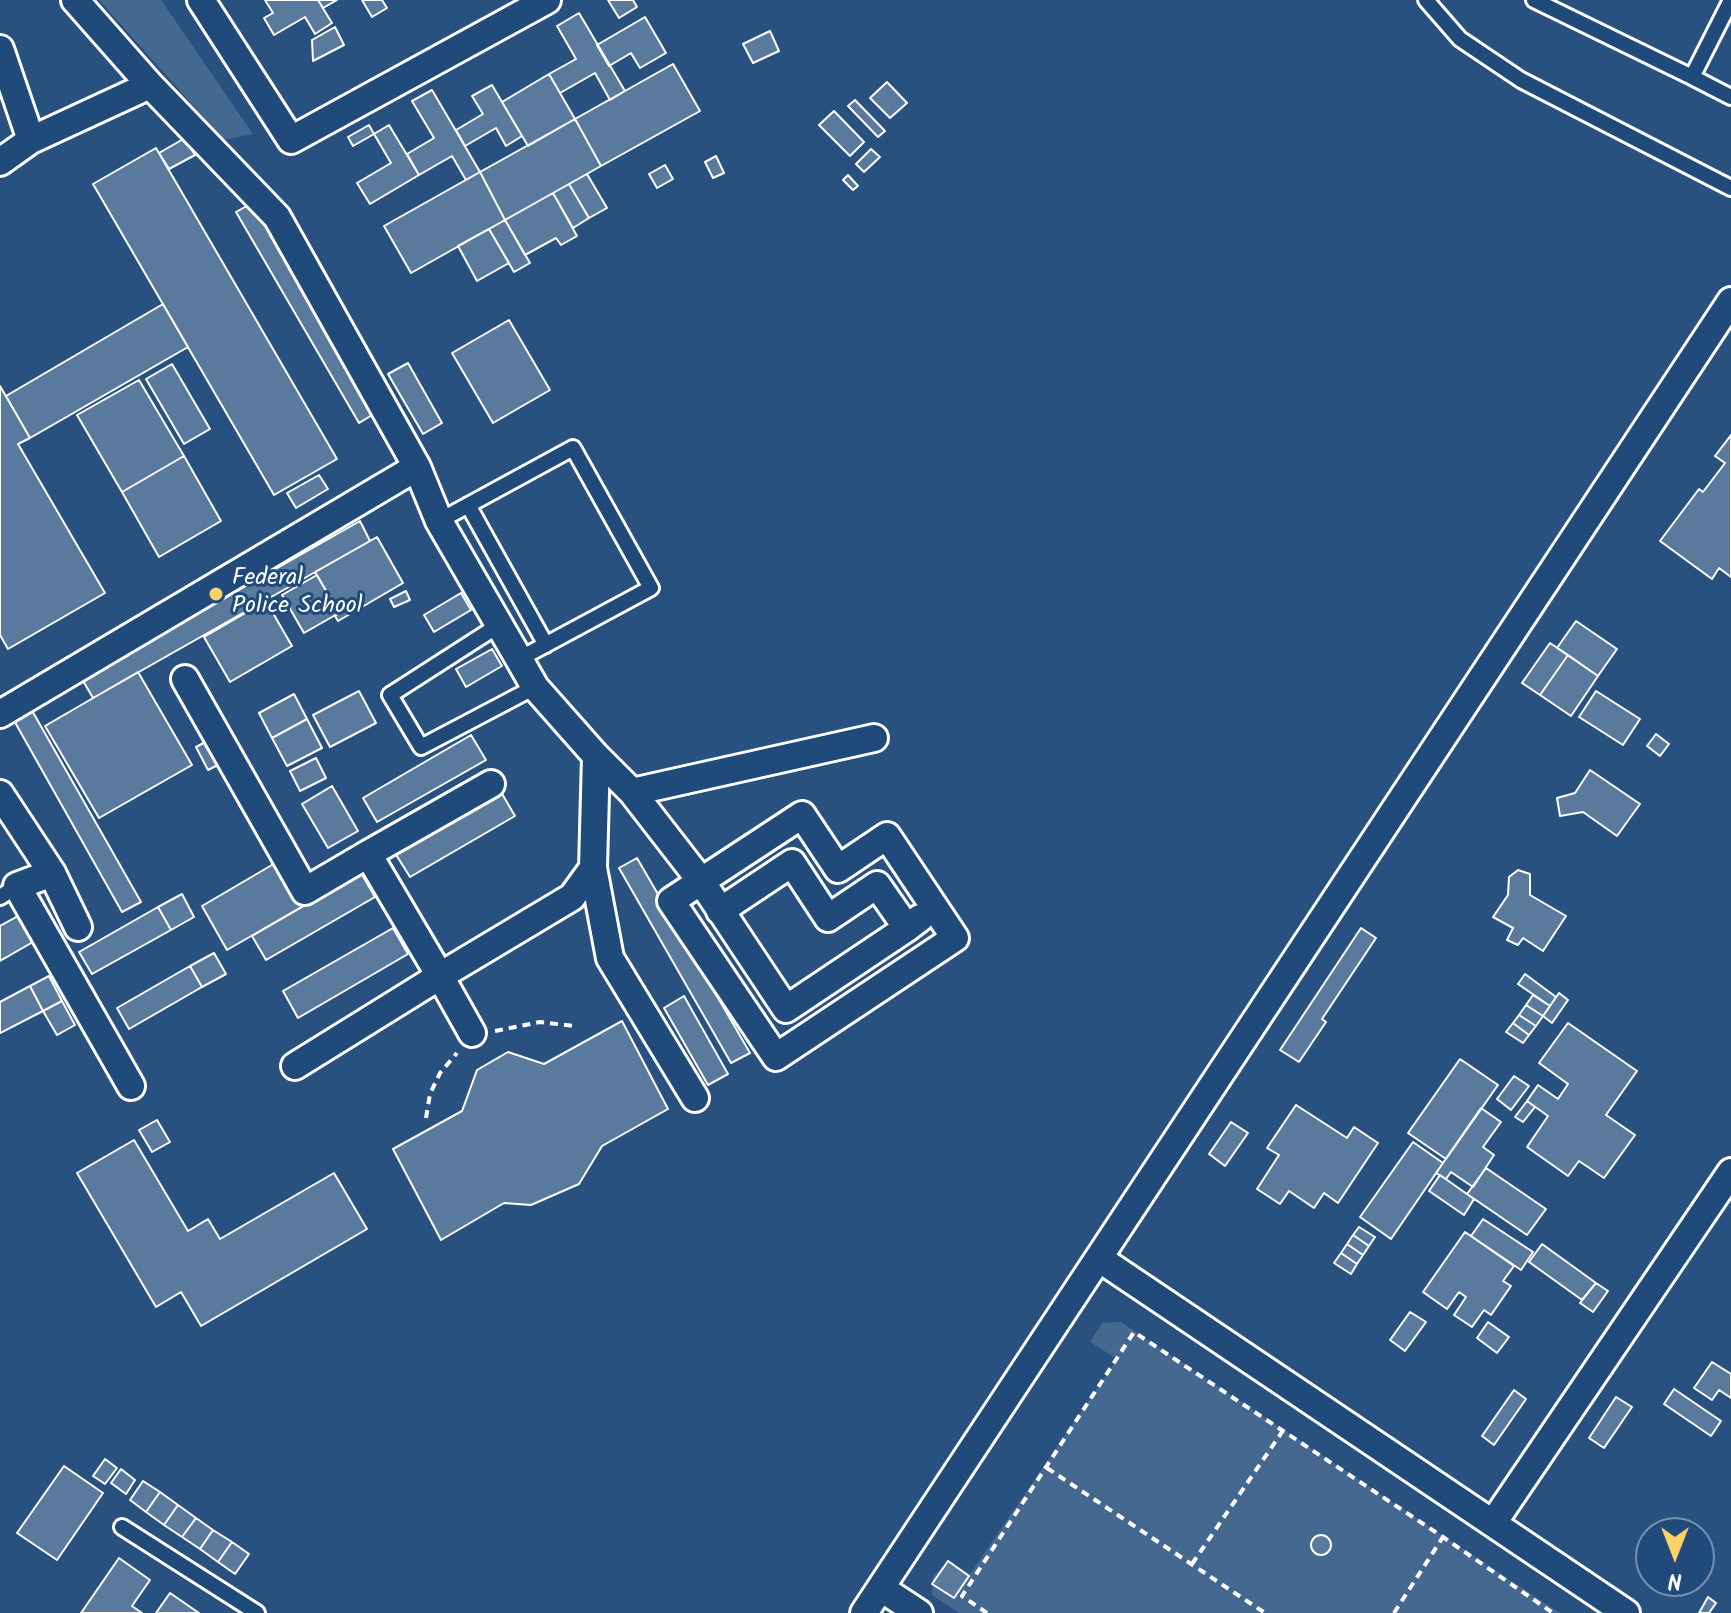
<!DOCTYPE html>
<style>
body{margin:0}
#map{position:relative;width:1731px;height:1613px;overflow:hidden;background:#28517f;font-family:Kalam,sans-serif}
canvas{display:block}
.north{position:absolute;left:1635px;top:1517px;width:80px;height:80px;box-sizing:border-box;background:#1f4a7a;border:2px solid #7992af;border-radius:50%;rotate:180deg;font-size:22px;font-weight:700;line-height:32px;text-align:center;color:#fff}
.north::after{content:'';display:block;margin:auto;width:28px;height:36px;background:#ffd166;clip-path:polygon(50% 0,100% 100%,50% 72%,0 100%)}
</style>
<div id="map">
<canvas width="1731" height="1613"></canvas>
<div class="north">N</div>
</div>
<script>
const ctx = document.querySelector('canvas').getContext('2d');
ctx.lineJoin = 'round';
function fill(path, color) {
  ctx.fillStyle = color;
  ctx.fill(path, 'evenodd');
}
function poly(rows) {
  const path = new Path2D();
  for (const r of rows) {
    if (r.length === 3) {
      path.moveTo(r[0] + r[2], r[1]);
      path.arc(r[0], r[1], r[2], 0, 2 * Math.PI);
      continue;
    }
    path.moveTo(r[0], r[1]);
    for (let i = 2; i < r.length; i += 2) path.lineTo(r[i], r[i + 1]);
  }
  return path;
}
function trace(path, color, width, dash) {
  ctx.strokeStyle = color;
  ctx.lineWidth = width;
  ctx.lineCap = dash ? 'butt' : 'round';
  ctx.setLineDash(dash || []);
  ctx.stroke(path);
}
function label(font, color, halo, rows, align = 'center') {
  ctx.font = font + ' Kalam,sans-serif';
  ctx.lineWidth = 6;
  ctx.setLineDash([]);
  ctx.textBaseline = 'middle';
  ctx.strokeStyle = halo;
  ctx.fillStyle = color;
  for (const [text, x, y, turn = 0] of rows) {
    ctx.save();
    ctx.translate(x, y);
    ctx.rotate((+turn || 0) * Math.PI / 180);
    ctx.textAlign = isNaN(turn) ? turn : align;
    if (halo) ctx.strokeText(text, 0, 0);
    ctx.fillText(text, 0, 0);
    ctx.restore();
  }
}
const green = poly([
 [99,0,161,0,253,134,224,140],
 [1121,1322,1560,1613,959,1613,932,1595,933,1577,948,1560,970,1574,1117,1359,1090,1342,1102,1323]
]);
const building = poly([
 [265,0,318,0,332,23,315,34,305,17,274,35,264,18,273,13,265,0],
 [318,0,337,0,323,8,318,0],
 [362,0,382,0,387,8,372,17,362,0],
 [608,0,633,0,637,7,619,18,608,0],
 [579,13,625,91,610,100,595,73,560,93,549,74,576,59,557,26,579,13],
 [645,17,666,53,640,68,631,53,609,66,597,45,645,17],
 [335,27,344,45,313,61,312,40,335,27],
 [770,31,779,51,753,63,743,44,770,31],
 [673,64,700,111,601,166,575,119,673,64],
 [549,74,575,119,528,146,502,102,549,74],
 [887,82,907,103,890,118,870,98,887,82],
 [492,85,522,136,506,146,496,128,465,146,456,130,483,114,472,96,492,85],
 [432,90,480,172,466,180,452,156,419,175,407,154,434,138,412,101,432,90],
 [855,100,885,131,878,137,848,106,855,100],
 [834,111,864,142,850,156,819,125,834,111],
 [575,119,601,166,505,220,480,172,575,119],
 [369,125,374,134,353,146,348,137,369,125],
 [389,125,419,175,370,204,357,183,391,163,374,134,389,125],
 [185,138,195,155,169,169,159,153,185,138],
 [156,148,337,459,274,495,93,184,156,148],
 [871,149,880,157,864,172,856,164,871,149],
 [716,156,724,173,713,178,705,162,716,156],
 [665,165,673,179,657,188,649,174,665,165],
 [480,172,505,220,411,273,384,226,480,172],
 [587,174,607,208,589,218,569,184,587,174],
 [848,175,858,186,853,190,843,180,848,175],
 [569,184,589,218,573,228,553,193,569,184],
 [553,193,577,236,561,245,556,238,525,255,505,220,553,193],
 [254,202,377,412,359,423,236,212,254,202],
 [505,220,530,263,514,272,489,229,505,220],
 [489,229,509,263,477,281,458,246,489,229],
 [163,304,188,347,30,438,6,396,163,304],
 [509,320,550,390,493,423,452,353,509,320],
 [408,363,442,423,423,434,388,374,408,363],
 [172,364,210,429,184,444,146,379,172,364],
 [139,380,184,456,122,492,77,415,139,380],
 [0,386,30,438,18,444,105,593,8,649,0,635,0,386],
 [1731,435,1731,577,1719,568,1712,579,1660,541,1699,489,1703,492,1725,463,1715,456,1731,435],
 [184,456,221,521,159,557,122,492,184,456],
 [319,475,328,489,296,508,287,493,319,475],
 [360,521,370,541,93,698,82,679,360,521],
 [377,537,403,583,338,621,335,616,339,613,315,572,377,537],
 [317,575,339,613,304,633,282,595,317,575],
 [406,591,410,600,394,607,390,599,406,591],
 [461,593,471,610,434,632,424,615,461,593],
 [266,601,292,646,230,682,204,637,266,601],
 [1576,621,1617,649,1598,676,1557,648,1576,621],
 [1550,643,1568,655,1540,695,1522,683,1550,643],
 [492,649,502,666,466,687,456,669,492,649],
 [1568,655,1598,676,1571,716,1540,695,1568,655],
 [138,672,192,765,99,818,45,726,138,672],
 [359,691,376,723,330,747,313,715,359,691],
 [1596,691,1640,719,1623,745,1579,717,1596,691],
 [294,694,307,719,272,738,259,713,294,694],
 [30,707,141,902,122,912,12,717,30,707],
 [307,719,322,748,287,766,272,738,307,719],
 [1656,734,1669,744,1660,756,1647,746,1656,734],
 [471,735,486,760,377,822,363,798,471,735],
 [211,739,224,762,208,770,196,747,211,739],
 [316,758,326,778,300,791,290,771,316,758],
 [1590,770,1640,804,1617,836,1583,812,1560,816,1557,798,1575,793,1590,770],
 [332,786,358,831,328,848,302,804,332,786],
 [501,792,515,816,410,877,395,853,501,792],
 [637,858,750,1053,731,1063,619,868,637,858],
 [277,862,303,906,227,950,202,906,277,862],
 [1518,870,1530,874,1530,895,1566,916,1543,951,1523,938,1518,945,1507,940,1513,928,1493,917,1508,895,1509,877,1518,870],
 [361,873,375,897,266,960,252,936,361,873],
 [182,894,194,917,171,930,158,907,182,894],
 [158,907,171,930,92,974,79,952,158,907],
 [18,916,33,942,0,961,0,926,18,916],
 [393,928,408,954,298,1018,283,991,393,928],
 [1361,928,1376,938,1322,1019,1326,1022,1299,1062,1280,1050,1361,928],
 [214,953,226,974,202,987,190,966,214,953],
 [190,966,202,987,129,1029,117,1008,190,966],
 [1525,974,1556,997,1550,1006,1518,984,1525,974],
 [49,976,62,1001,43,1011,30,986,49,976],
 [30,986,43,1011,0,1033,0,1002,30,986],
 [1559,993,1568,1000,1552,1023,1543,1016,1559,993],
 [1533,995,1550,1006,1543,1016,1526,1005,1533,995],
 [684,996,728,1074,708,1085,664,1008,684,996],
 [62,1001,75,1025,57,1035,43,1011,62,1001],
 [1526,1005,1543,1016,1536,1026,1519,1015,1526,1005],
 [1519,1015,1536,1026,1529,1035,1513,1023,1519,1015],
 [622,1021,668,1109,602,1146,579,1184,531,1205,504,1203,441,1240,393,1149,462,1111,477,1070,508,1052,544,1064,622,1021],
 [1513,1023,1529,1035,1523,1043,1506,1032,1513,1023],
 [1568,1023,1637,1071,1606,1115,1635,1135,1604,1178,1579,1161,1568,1176,1527,1147,1548,1116,1527,1101,1538,1085,1558,1099,1568,1084,1539,1063,1568,1023],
 [1460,1059,1498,1085,1446,1159,1408,1133,1460,1059],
 [1514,1076,1529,1086,1511,1110,1497,1099,1514,1076],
 [1527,1101,1535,1107,1523,1122,1515,1117,1527,1101],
 [1296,1105,1347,1138,1354,1127,1378,1143,1338,1203,1324,1193,1314,1208,1289,1191,1280,1204,1257,1189,1279,1155,1267,1148,1296,1105],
 [1481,1108,1501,1122,1483,1147,1494,1155,1473,1187,1451,1172,1446,1179,1436,1173,1481,1108],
 [157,1120,170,1142,152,1152,139,1130,157,1120],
 [1231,1122,1248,1133,1225,1166,1209,1154,1231,1122],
 [134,1140,188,1231,208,1219,220,1239,334,1173,367,1229,201,1326,181,1292,156,1307,77,1173,134,1140],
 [1413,1142,1443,1163,1391,1239,1360,1217,1413,1142],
 [1486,1168,1546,1209,1527,1235,1467,1194,1486,1168],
 [1440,1175,1474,1199,1464,1215,1429,1191,1440,1175],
 [1483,1219,1533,1252,1521,1270,1471,1236,1483,1219],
 [1359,1227,1375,1237,1369,1246,1353,1235,1359,1227],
 [1465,1232,1514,1266,1503,1281,1511,1286,1491,1315,1484,1310,1472,1327,1454,1315,1466,1297,1459,1292,1447,1309,1423,1292,1465,1232],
 [1353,1235,1369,1246,1363,1255,1347,1244,1353,1235],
 [1347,1244,1363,1255,1357,1264,1341,1253,1347,1244],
 [1542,1244,1596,1283,1582,1300,1529,1262,1542,1244],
 [1341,1253,1357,1264,1351,1274,1334,1263,1341,1253],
 [1596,1283,1608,1291,1593,1312,1580,1303,1596,1283],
 [1410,1312,1426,1322,1405,1351,1390,1340,1410,1312],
 [1488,1322,1509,1337,1497,1353,1477,1338,1488,1322],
 [1712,1362,1731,1374,1731,1398,1719,1390,1712,1400,1694,1388,1712,1362],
 [1674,1389,1721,1421,1711,1436,1664,1404,1674,1389],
 [1514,1390,1526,1399,1494,1445,1482,1436,1514,1390],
 [1616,1397,1632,1407,1604,1448,1589,1438,1616,1397],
 [105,1459,117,1468,105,1484,93,1476,105,1459],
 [64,1466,103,1493,57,1560,17,1533,64,1466],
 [121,1469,135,1480,126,1494,111,1483,121,1469],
 [143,1481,160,1492,146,1512,130,1500,143,1481],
 [160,1492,178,1505,164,1525,146,1512,160,1492],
 [178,1505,196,1518,182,1537,164,1525,178,1505],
 [196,1518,213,1530,200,1549,182,1537,196,1518],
 [213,1530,232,1542,218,1562,200,1549,213,1530],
 [1321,1545,10],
 [232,1542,249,1554,235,1574,218,1562,232,1542],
 [119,1558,150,1580,132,1606,142,1613,81,1613,119,1558],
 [948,1561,969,1576,954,1598,932,1584,948,1561],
 [170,1593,199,1613,156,1613,170,1593],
 [1708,1597,1716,1603,1709,1613,1699,1613,1708,1597]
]);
const path = poly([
 [495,1031,540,1022,574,1026],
 [426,1118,430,1094,440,1073,457,1053],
 [1047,1468,1265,1613],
 [1192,1564,1282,1432],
 [987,1613,962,1596,1134,1332,1443,1537,1553,1613],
 [1394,1613,1443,1537]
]);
const service = poly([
 [1426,0,1460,39,1521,80,1731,188],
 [1534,0,1692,77,1731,0],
 [1692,77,1731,97],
 [468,505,546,645],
 [439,521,573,448,651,588,519,659],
 [499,625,390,695,421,747,535,687],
 [0,897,17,886],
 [122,1527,257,1613]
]);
const minor = poly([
 [201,0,291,140,547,0],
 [0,49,31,140,150,85,75,0],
 [150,85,277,217,417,467,439,521,519,659,535,687,596,756],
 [0,162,31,140],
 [185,679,305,891,368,854],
 [0,714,417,467],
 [491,784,368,854,440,976,572,897,593,868],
 [632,792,701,881,786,1009,907,928],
 [0,794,52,873,78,927],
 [802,815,838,869,887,836,955,938,776,1057,671,901,802,815],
 [52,873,17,886,131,1086],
 [720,911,792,863,828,918,877,885,907,928,920,918],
 [295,1066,440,976,472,1033],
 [695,1098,610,958,593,868,596,756,632,792,874,738],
 [1100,1259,1626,1613],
 [1493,1523,1731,1172],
 [881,1588,919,1613],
 [864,1613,1731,301]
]);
const markers = [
 [216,594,8,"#ffd166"]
];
const poiNames = [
 ["Federal",232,580],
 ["Police School",232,608]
];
fill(green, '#446890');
fill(building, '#5a7a9d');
trace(building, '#fff', 2);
trace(service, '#fff', 20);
trace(minor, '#fff', 32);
trace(path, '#fff', 4, [8, 6]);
trace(service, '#1f4a7a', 14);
trace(minor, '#1f4a7a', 26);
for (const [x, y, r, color] of markers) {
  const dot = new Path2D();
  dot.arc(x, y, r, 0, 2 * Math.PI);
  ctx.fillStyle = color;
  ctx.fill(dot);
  trace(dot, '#1f4a7a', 3);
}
label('24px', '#fff', '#1f4a7a', poiNames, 'left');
</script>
